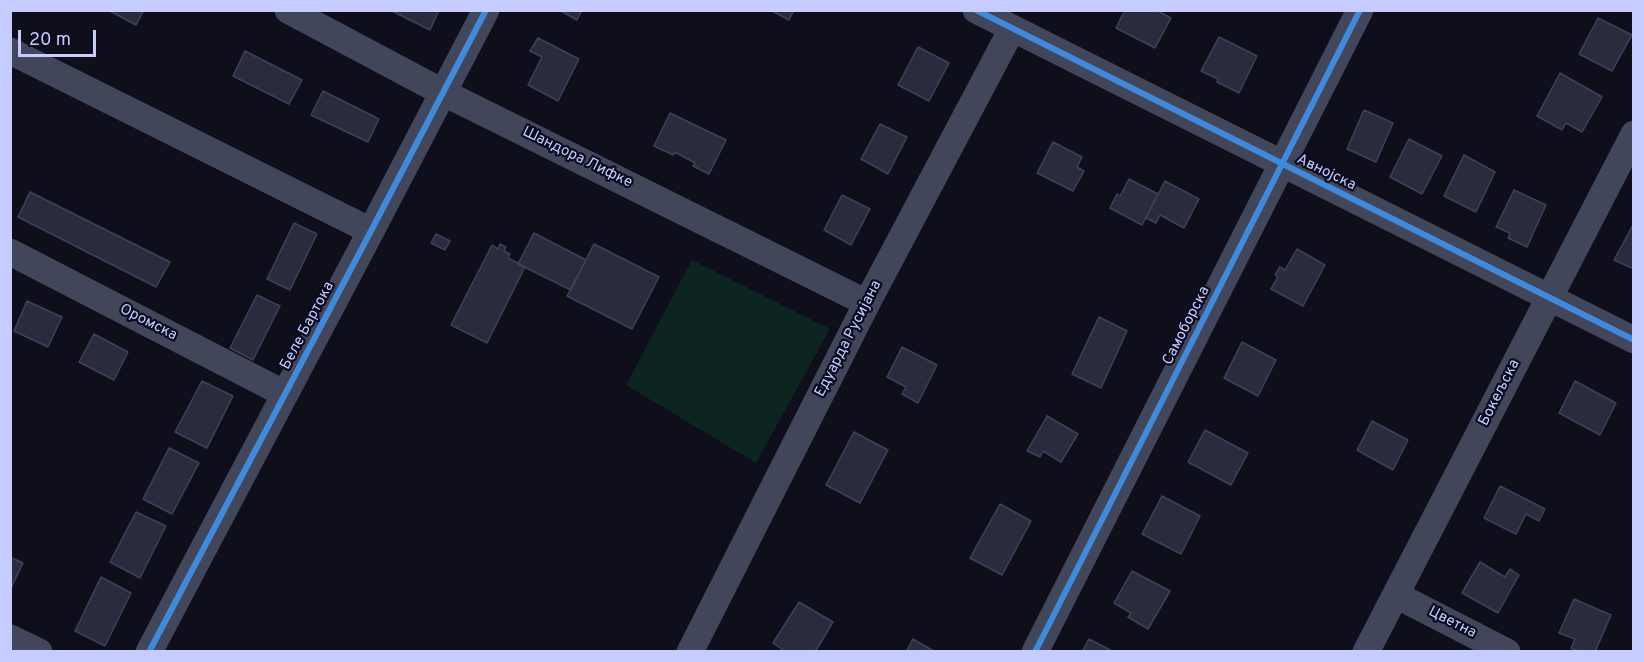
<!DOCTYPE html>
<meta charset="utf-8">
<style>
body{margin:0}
#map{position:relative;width:1644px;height:662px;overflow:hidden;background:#0e0f1a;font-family:Overpass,sans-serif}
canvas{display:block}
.frame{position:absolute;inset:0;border:12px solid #c6ccff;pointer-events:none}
.scale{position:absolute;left:18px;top:30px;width:78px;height:27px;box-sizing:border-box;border:3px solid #c6ccff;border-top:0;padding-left:8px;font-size:18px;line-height:21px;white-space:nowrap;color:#c6ccff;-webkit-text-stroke:4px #0a0b1e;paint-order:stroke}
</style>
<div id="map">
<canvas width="1644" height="662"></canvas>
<div class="frame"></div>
<div class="scale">20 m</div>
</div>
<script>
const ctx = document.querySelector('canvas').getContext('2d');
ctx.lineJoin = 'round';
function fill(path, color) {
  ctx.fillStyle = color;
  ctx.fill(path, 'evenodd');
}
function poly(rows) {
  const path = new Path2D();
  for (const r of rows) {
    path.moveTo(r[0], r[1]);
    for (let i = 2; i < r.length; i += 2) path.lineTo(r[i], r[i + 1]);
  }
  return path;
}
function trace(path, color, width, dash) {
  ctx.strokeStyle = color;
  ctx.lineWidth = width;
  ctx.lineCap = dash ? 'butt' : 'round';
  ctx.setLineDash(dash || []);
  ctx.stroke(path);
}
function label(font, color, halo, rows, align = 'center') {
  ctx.font = font + ' Overpass,sans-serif';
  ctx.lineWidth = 4.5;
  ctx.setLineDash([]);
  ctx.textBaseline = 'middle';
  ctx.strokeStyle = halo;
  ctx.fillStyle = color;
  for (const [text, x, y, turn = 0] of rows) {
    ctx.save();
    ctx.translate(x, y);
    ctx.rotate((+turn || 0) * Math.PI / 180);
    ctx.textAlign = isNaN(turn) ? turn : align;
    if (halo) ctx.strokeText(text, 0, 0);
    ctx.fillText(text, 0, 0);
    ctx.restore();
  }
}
const green = poly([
 [692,260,830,329,756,463,626,385]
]);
const building = poly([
 [108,10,144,10,136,25,108,10],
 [390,10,439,10,430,30,390,10],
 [559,10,582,10,577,20,559,10],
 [770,10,794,10,789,20,770,10],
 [1125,10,1156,10,1171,18,1155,48,1116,28,1125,10],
 [1598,18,1632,35,1612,71,1579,54,1598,18],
 [1219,37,1257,56,1239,93,1217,82,1218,79,1201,71,1219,37],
 [538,38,579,59,558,101,528,85,542,57,530,51,538,38],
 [918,47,949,63,929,101,898,85,918,47],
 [245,51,302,80,289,104,233,76,245,51],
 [1560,73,1602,97,1582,132,1566,123,1562,130,1537,116,1560,73],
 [323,91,379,119,368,142,311,115,323,91],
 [1364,110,1393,123,1376,162,1347,149,1364,110],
 [670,113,726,140,709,174,693,166,695,163,675,152,673,155,654,146,670,113],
 [880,124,907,137,888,174,861,159,880,124],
 [1409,139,1442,156,1422,194,1390,177,1409,139],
 [1053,142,1082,157,1077,167,1084,171,1073,191,1037,173,1053,142],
 [1464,155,1495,172,1476,212,1444,196,1464,155],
 [1129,179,1158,194,1142,225,1110,208,1117,194,1120,196,1129,179],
 [1165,181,1199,199,1184,228,1160,215,1156,223,1146,218,1165,181],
 [1514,190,1546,205,1527,247,1508,238,1510,233,1496,227,1514,190],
 [30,192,170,262,156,287,18,217,30,192],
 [842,195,870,209,851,245,824,230,842,195],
 [294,223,317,234,290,290,267,279,294,223],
 [1634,223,1634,269,1614,260,1634,223],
 [534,233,586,260,571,290,518,264,534,233],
 [436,234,450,241,445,250,431,243,436,234],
 [500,244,506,247,504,251,510,254,508,258,525,267,487,343,451,325,492,245,498,249,500,244],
 [594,244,659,277,632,329,567,296,594,244],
 [1297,249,1325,265,1303,306,1271,289,1278,277,1275,275,1280,267,1285,270,1297,249],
 [257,295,280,306,253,360,230,348,257,295],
 [27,301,62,317,48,347,14,331,27,301],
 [1099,317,1127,331,1101,388,1072,374,1099,317],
 [94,334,128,352,114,380,79,362,94,334],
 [1242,342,1276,360,1258,396,1224,378,1242,342],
 [902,347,937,365,918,403,902,394,906,387,887,377,902,347],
 [202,381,233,396,207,448,175,432,202,381],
 [1575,381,1616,403,1600,435,1559,413,1575,381],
 [1047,416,1078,434,1061,462,1043,451,1040,457,1027,451,1047,416],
 [1372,421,1408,440,1393,470,1357,450,1372,421],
 [1205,430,1248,453,1231,485,1188,462,1205,430],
 [854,432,888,450,860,503,826,485,854,432],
 [169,448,199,463,172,514,143,499,169,448],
 [1500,486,1545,509,1539,521,1526,514,1516,534,1484,518,1500,486],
 [1162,496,1200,516,1181,554,1142,534,1162,496],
 [1000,504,1031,521,1002,575,970,558,1000,504],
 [136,512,166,526,140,578,110,562,136,512],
 [10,557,23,563,10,590,10,557],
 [1480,562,1505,577,1510,569,1519,575,1498,613,1462,593,1480,562],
 [1132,571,1170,591,1148,629,1128,617,1131,613,1114,603,1132,571],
 [101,577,131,593,105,646,75,631,101,577],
 [1574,599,1611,615,1595,652,1580,652,1571,648,1575,639,1559,633,1574,599],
 [799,602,833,622,815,652,786,652,773,643,799,602],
 [913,639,935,652,906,652,913,639],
 [1089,639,1114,652,1082,652,1089,639]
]);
const minor = poly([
 [288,10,442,92,867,303],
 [976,10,1634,340],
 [10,51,371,231],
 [10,252,285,394],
 [1396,595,1507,652],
 [10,638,39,652],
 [149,652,371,231,486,10],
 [690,652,867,303,1012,29],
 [1035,652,1360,10],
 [1366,652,1634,134]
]);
const cycleway = poly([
 [976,10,1634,340],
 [149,652,371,231,486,10],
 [1035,652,1360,10]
]);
const streetNames = [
 ["Шандора Лифке",577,158,26],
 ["Авнојска",1326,173,26],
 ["Оромска",148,323,27],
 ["Беле Бартока",308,326,-62],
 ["Самоборска",1187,326,-63],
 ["Едуарда Русијана",849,339,-63],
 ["Бокељска",1500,393,-63],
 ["Цветна",1452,623,27]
];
fill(green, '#0c2520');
fill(building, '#2a2c3d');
trace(building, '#3f4159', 1.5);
trace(minor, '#41465b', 27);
trace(cycleway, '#408adc', 6);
label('15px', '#c6ccff', '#0a0b1e', streetNames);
</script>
